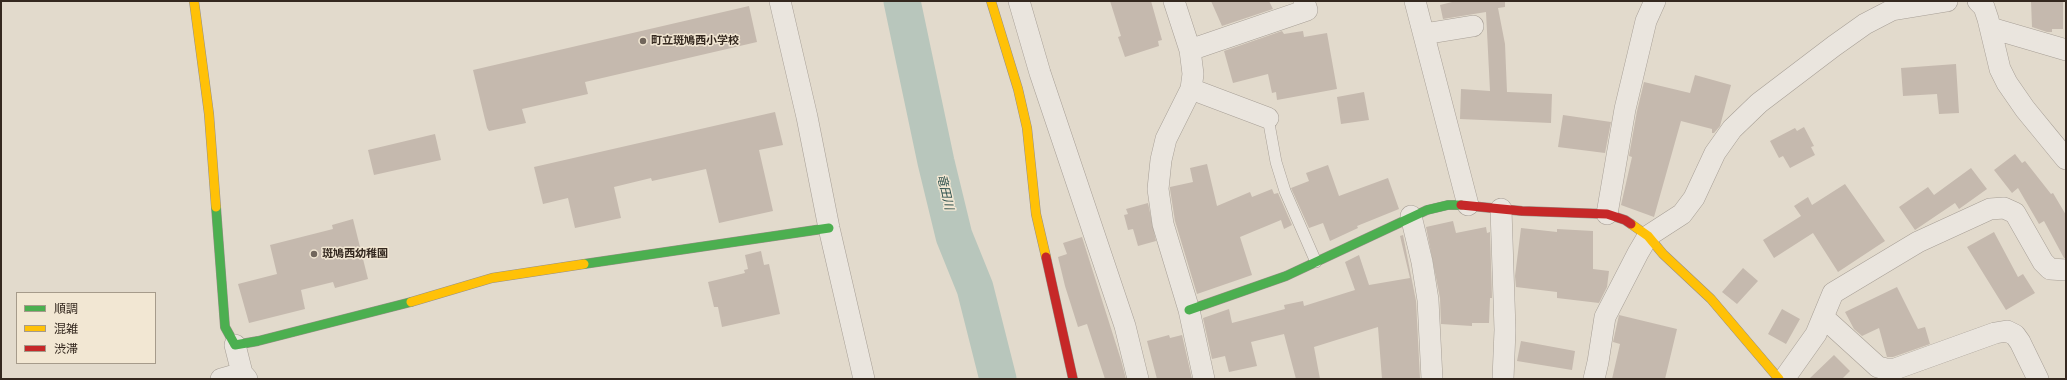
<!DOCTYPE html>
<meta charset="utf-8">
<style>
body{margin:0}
#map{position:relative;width:2067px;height:380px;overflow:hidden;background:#e2dacc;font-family:Literata,"Noto Sans JP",serif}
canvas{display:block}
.frame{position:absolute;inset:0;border:2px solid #34281f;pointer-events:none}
.legend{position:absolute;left:16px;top:292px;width:140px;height:72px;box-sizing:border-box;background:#f2e7d3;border:1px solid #a69b8b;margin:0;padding:5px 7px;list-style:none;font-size:12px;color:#34281f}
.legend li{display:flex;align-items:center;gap:8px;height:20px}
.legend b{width:20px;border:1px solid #a69b8b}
</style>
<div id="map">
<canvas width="2067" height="380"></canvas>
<div class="frame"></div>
<ul class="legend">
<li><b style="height:5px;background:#4caf50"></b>順調</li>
<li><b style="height:5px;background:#ffc107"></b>混雑</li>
<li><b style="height:5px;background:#c62828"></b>渋滞</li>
</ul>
</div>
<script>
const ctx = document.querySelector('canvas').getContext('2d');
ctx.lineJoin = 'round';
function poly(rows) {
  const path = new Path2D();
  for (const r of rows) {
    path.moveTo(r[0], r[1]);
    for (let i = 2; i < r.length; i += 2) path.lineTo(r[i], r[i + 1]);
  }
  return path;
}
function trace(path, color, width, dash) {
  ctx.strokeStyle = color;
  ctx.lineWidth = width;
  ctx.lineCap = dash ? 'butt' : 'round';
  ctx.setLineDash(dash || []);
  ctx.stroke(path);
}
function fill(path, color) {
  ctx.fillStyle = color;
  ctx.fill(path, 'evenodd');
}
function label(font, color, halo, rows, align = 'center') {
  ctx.font = font + ' Literata,"Noto Sans JP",serif';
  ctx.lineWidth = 3;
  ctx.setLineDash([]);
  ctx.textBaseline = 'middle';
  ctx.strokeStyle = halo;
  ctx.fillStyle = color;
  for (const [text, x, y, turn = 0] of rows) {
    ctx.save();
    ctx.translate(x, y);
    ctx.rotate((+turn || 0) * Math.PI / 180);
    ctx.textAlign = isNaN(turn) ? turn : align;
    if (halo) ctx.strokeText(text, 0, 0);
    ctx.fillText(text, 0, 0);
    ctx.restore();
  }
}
const river = poly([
 [902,1,936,162,954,236,975,288,998,379]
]);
const building = poly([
 [1110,1,1151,1,1162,40,1158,41,1159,46,1125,57,1118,37,1121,36],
 [1211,1,1269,1,1273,9,1222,26],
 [1456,1,1505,1,1505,7,1498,8,1505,44,1507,92,1552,94,1551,123,1460,119,1461,89,1490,91,1486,12,1443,19,1440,5],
 [2031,1,2063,1,2063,29,2052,29,2052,32,2047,32,2032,27],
 [749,6,757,42,585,82,588,94,522,109,526,123,489,131,487,128,473,70],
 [1282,31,1284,34,1303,31,1304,37,1327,33,1337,89,1277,100,1276,92,1272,93,1268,74,1233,83,1224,51],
 [1956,64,1959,113,1939,114,1937,94,1903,96,1901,68],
 [1695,75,1731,85,1720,126,1714,133,1712,133,1712,129,1681,121,1654,217,1621,205,1632,157,1629,156,1637,111,1644,82,1690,93],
 [1364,92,1369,120,1341,124,1337,97],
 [775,112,783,145,759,150,773,211,719,223,706,169,652,181,651,178,614,187,621,218,575,228,568,198,543,204,534,167],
 [1563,115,1611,122,1605,153,1558,147],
 [1804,127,1814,146,1811,147,1815,155,1790,168,1783,156,1779,158,1770,141,1795,128,1797,131],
 [435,134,441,160,374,175,368,150],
 [2015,154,2022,163,2025,161,2051,194,2053,193,2066,215,2066,258,2064,258,2044,221,2039,224,2018,188,2012,193,1994,170],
 [1207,164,1217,206,1250,192,1252,197,1272,189,1274,194,1278,193,1292,225,1284,229,1281,220,1240,237,1252,275,1197,294,1175,221,1170,189,1170,187,1193,182,1190,168],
 [1328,165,1339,196,1388,178,1399,209,1357,226,1358,228,1330,241,1323,223,1309,228,1291,188,1309,181,1306,173],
 [1971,168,1987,189,1959,209,1955,203,1915,230,1899,207,1928,187,1934,195],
 [1845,184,1885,241,1838,272,1813,233,1774,258,1763,240,1801,216,1794,206,1808,197,1812,205],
 [1148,203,1156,241,1138,246,1133,229,1128,230,1124,215,1128,214,1126,209],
 [353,219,368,279,335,288,333,282,301,290,305,309,249,323,238,284,277,274,270,245,333,229,332,225],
 [1453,221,1456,233,1486,227,1487,233,1490,232,1492,298,1490,298,1489,323,1472,323,1472,326,1441,324,1440,298,1426,227],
 [1521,228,1557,232,1557,229,1593,231,1593,269,1609,271,1607,287,1599,303,1557,298,1557,292,1516,287,1515,276],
 [1994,232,2018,277,2023,274,2035,293,2006,310,1967,247],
 [1403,235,1416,301,1420,379,1382,379,1378,327,1314,347,1320,379,1296,379,1284,334,1251,342,1257,366,1229,372,1225,356,1212,359,1203,318,1229,309,1232,323,1285,309,1284,305,1303,301,1304,306,1355,290,1345,262,1359,255,1369,285,1410,278,1400,236],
 [1082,237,1121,360,1126,379,1105,379,1087,324,1078,327,1065,286,1058,257,1067,254,1063,243],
 [761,251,764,265,769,264,780,314,722,327,718,307,714,307,708,282,745,273,744,270,748,269,745,255],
 [1743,268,1758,281,1737,304,1722,292],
 [1897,287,1918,329,1925,327,1930,344,1893,357,1887,357,1879,328,1862,336,1854,329,1845,312],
 [1782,309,1800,319,1786,344,1768,334],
 [1619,315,1677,329,1665,379,1612,379,1620,344,1613,342],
 [1169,335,1170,338,1182,335,1192,379,1157,379,1147,341],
 [1521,341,1575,351,1572,370,1517,361],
 [1834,355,1850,371,1842,379,1809,379]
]);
const lane = poly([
 [1268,118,1276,162,1285,191,1316,262]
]);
const street = poly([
 [780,1,807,117,829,228,864,379],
 [1019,1,1040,73,1125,326,1138,379],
 [1174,1,1190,50,1193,74,1191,89,1166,139,1161,160,1158,189,1163,224,1189,310,1204,379],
 [1415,1,1468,205],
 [1978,1,1984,7,1988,19,2000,69,2007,83,2025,109,2066,159],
 [1892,10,1947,1],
 [1991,28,2066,50],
 [1424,34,1473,26],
 [1190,50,1307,10,1304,1],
 [1191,89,1268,118],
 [1501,209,1505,330,1503,379],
 [1607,214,1625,109,1646,21,1655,1],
 [1411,216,1422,262,1428,300,1432,379],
 [1823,317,1878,367,1886,369,1895,369,1995,333,2007,331,2015,335,2020,342,2038,379],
 [235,345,242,373,247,379],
 [221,379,242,373],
 [1594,379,1598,362,1605,317,1638,253,1648,236,1682,214,1694,198,1715,153,1732,129,1759,103,1834,46,1865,24,1892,10,1901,1],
 [1784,379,1816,334,1833,293,1918,242,1990,209,2004,208,2015,213,2043,262,2050,269,2066,270]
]);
const fast = poly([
 [216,207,225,327,235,345,258,341,411,302],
 [584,264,829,228],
 [1189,310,1286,276,1427,210,1448,205,1461,205]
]);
const slow = poly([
 [194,1,209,114,216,207],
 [991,1,1018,89,1027,128,1036,214,1046,257],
 [1631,224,1648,236,1663,254,1711,299,1779,379],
 [411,302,492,278,584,264]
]);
const jam = poly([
 [1461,205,1522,211,1607,214,1625,220,1631,224],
 [1046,257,1073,379]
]);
const markers = [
 [643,41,4,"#71665c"],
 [314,254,4,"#71665c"]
];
const poiNames = [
 ["町立斑鳩西小学校",651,41],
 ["斑鳩西幼稚園",322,254]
];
const waterNames = [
 ["竜田川",945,192,77]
];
trace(river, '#b8c6bc', 37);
fill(building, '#c5b9ae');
trace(lane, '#a79f96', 12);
trace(street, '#a79f96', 22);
trace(fast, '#968f86', 10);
trace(slow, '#968f86', 10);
trace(jam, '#968f86', 10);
trace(lane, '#eae5de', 11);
trace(street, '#eae5de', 21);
trace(fast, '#4caf50', 9);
trace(slow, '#ffc107', 9);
trace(jam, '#c62828', 9);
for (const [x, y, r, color] of markers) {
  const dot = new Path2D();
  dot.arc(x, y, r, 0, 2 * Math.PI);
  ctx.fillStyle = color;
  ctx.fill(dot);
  trace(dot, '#f2e7d3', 1.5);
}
label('bold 11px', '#34281f', '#f2e7d3', poiNames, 'left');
label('italic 12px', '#30524e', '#f2e7d3', waterNames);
</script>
